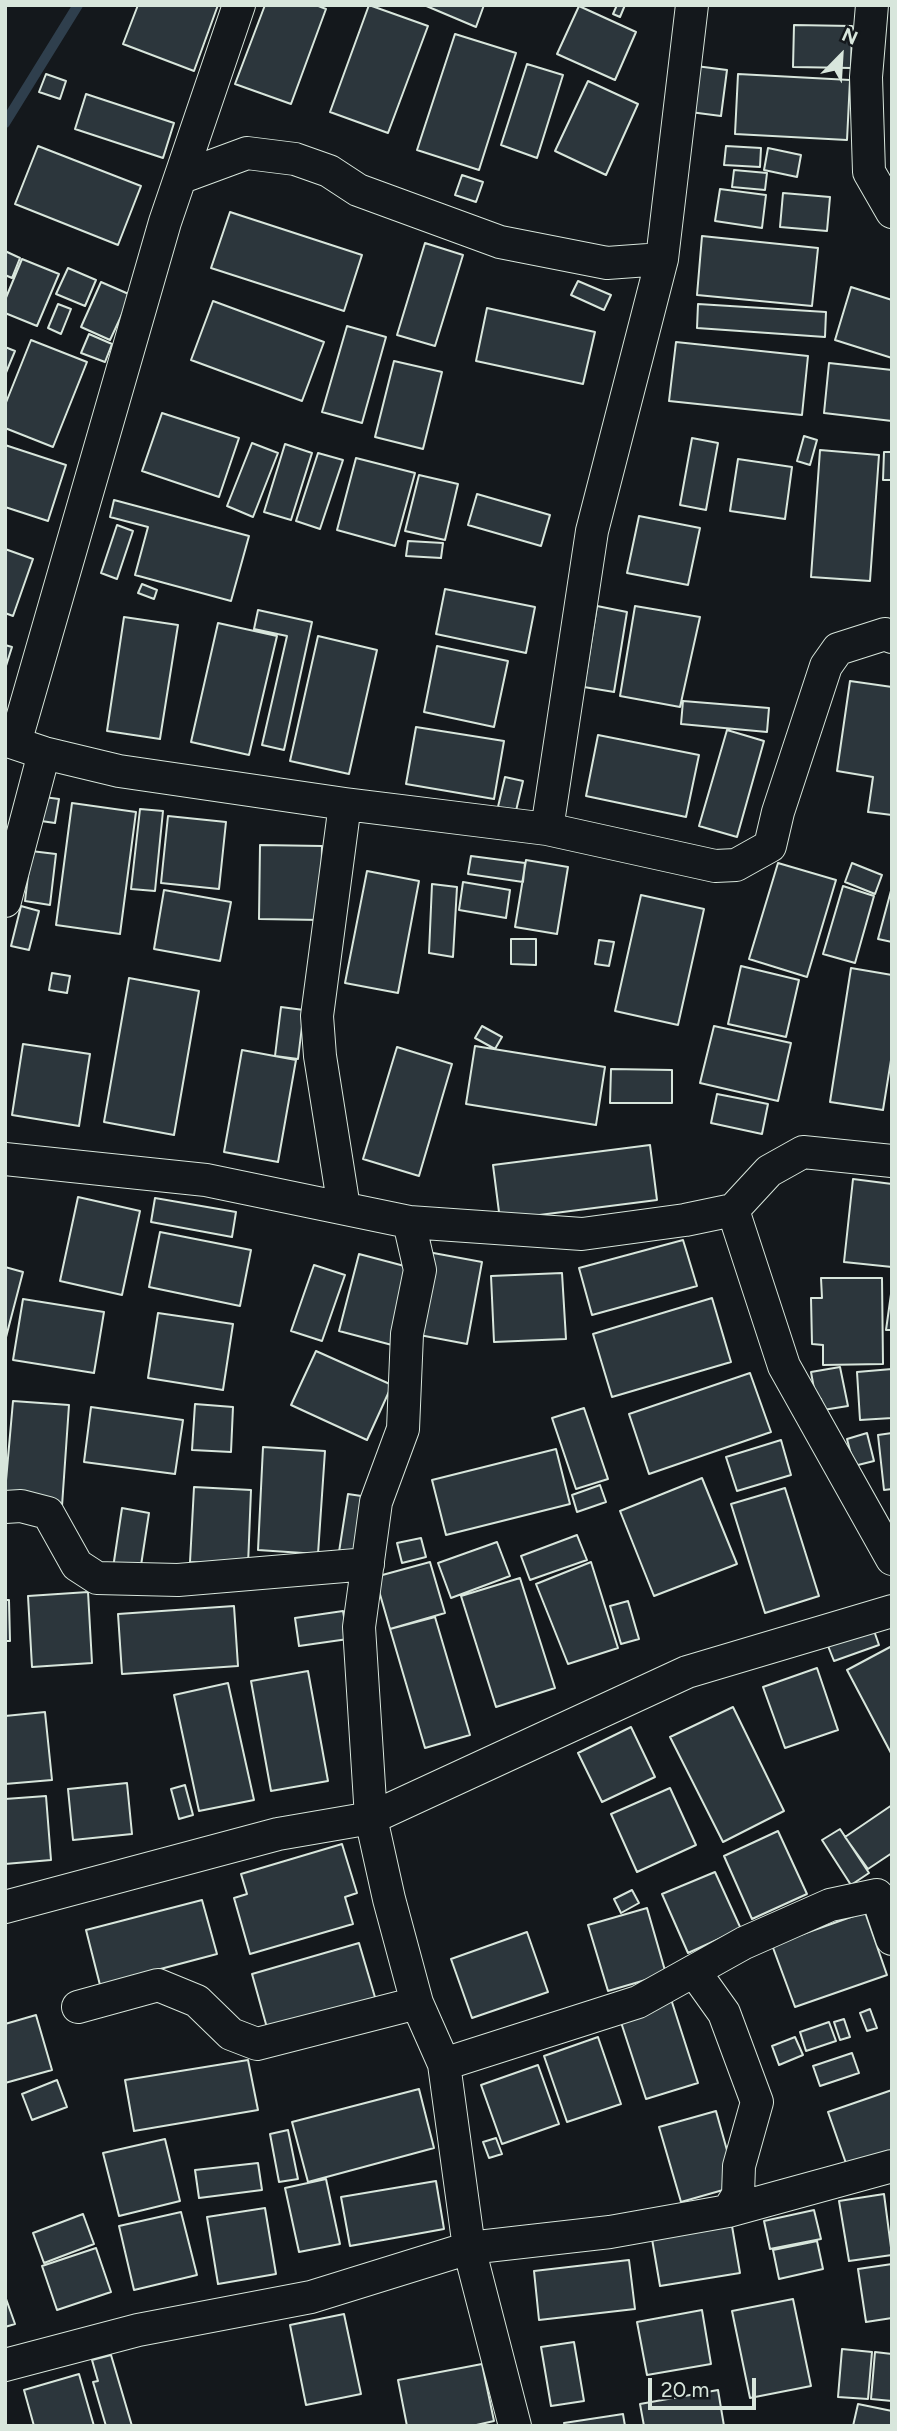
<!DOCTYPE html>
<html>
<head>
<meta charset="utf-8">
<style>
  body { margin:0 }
  #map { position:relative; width:897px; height:2431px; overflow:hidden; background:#14181c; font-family:Figtree,sans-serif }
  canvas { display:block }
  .frame { position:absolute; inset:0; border:7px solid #d8e6dc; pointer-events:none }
  .north { position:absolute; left:806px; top:21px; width:70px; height:70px; -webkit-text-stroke:5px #14181c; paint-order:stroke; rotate:24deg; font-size:19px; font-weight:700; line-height:28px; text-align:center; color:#d8e6dc }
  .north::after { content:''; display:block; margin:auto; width:24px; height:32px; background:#d8e6dc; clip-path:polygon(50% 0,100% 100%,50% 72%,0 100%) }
  .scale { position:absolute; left:648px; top:2378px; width:108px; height:32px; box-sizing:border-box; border:4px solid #d8e6dc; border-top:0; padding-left:9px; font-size:21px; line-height:24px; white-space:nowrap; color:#d8e6dc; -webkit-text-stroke:5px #14181c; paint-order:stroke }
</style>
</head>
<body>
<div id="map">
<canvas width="897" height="2431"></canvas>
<div class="frame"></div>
<div class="north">N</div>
<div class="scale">20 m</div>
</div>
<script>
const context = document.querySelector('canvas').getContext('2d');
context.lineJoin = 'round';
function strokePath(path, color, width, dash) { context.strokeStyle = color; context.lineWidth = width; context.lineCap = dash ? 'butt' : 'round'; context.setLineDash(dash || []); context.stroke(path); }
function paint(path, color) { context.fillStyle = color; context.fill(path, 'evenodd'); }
strokePath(new Path2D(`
  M5,123L78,5`), '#2f3f4d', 10);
const building = new Path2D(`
  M138,5H218L194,71L123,44Z
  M265,5H316L326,9L291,104L235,84Z
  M369,5L428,26L388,133L330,112Z
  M424,5H484L476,27Z
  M617,5H625L620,17L613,14Z
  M579,6L636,32L615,80L557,54Z
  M794,25L852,26L851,68L793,67Z
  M455,34L516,53L479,170L417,150Z
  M527,64L563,75L537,158L501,145Z
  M696,66L727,70L721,116L690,112Z
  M46,74L66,81L60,99L39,92Z
  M738,74L850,80L847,140L735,134Z
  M588,81L638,104L606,175L555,151Z
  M86,94L174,123L163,158L75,129Z
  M38,146L141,186L118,245L15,204Z
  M726,146L761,148L760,167L724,165Z
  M768,148L801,155L797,177L764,170Z
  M734,170L767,173L765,190L732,187Z
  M462,175L483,182L476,202L455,195Z
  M720,189L766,195L762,228L715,221Z
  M783,193L830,197L827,231L780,227Z
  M230,212L362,255L344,311L211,268Z
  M702,236L818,248L812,306L697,295Z
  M425,243L463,255L435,346L397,335Z
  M5,251L20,258L12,278L5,275Z
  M22,259L59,274L37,326L5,313V300Z
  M68,268L96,280L85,306L56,294Z
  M578,281L611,295L604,310L571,295Z
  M101,282L131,295L110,340L81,327Z
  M851,287L892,300V358L835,340Z
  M213,301L324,342L302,401L191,360Z
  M58,304L71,309L61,334L48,328Z
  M698,304L826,312L825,337L697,328Z
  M487,308L595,332L583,384L476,361Z
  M347,326L386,337L362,423L322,412Z
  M89,334L112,344L105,362L81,353Z
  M31,340L87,362L53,447L5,428V405Z
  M676,342L808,356L802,415L669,401Z
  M5,347L15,351L5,375Z
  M394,361L442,372L423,449L375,437Z
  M829,363L892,370V421L824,413Z
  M162,413L239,438L219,497L142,471Z
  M804,436L817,440L810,465L797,461Z
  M692,438L718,443L706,510L680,505Z
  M252,443L278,453L253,517L227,506Z
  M285,444L312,453L291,520L264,512Z
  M5,445L66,465L48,521L5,507Z
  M820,450L879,455L870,581L811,577Z
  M884,452H892V480H883Z
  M318,453L343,460L320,529L296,521Z
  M356,458L415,473L395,546L337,530Z
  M738,459L792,467L785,519L730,511Z
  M419,475L458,484L445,540L405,531Z
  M477,494L550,515L541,546L468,525Z
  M114,500L249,536L231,601L135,575L148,527L110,517Z
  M639,516L700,528L688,585L627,573Z
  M117,525L133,531L117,579L101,573Z
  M408,541L443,543L441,558L406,556Z
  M5,549L33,559L13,616L5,613Z
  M142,584L157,590L154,599L138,593Z
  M445,589L535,607L526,653L436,634Z
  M597,606L627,612L614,692L584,687Z
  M635,606L700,617L680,707L620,696Z
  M258,610L312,622L284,750L262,745L287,636L254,629Z
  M124,617L178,625L160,739L107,731Z
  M218,623L277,636L249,755L191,742Z
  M318,636L377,650L349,774L290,761Z
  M5,645L12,647L5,669Z
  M437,646L508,661L494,727L424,712Z
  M850,681L892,687V815L868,812L873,777L837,771Z
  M683,701L769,708L767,732L681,724Z
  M416,727L504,741L494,799L406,784Z
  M727,730L764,741L737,837L699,826Z
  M598,735L699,755L686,817L586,796Z
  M505,777L523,781L515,815L497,811Z
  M44,797L59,799L55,823L41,821Z
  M72,803L136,812L120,934L56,925Z
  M140,809L163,811L155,891L131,889Z
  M168,816L226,822L219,889L161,883Z
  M260,845L322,846L321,920L259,919Z
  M31,851L56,854L50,905L25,901Z
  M471,856L525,863L523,882L468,874Z
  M526,860L568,867L557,934L515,927Z
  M778,863L836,880L807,977L749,959Z
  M852,863L882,875L875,894L845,882Z
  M367,871L419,881L398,993L345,983Z
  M463,882L510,890L506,918L459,910Z
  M432,884L457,887L453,957L429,953Z
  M843,886L874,896L855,963L823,954Z
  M892,887V942L878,939Z
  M164,890L231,902L220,961L154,949Z
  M641,895L704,909L678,1025L615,1011Z
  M21,906L39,911L29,950L11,946Z
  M511,939H536V965L511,964Z
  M599,940L614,942L609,966L595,964Z
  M741,966L799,980L786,1037L728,1024Z
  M851,968L892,975V1054L883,1110L830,1102Z
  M52,973L70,976L67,993L49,990Z
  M129,978L199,991L174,1135L104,1122Z
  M281,1007L304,1010L298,1059L275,1056Z
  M482,1026L502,1037L495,1049L475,1038Z
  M714,1026L791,1043L778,1101L700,1083Z
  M23,1044L90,1054L79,1126L12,1115Z
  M475,1046L605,1067L596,1125L466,1104Z
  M397,1047L452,1064L419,1176L363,1159Z
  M242,1050L296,1060L278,1162L224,1152Z
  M611,1069L672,1070V1103H610Z
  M717,1094L768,1104L762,1134L711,1123Z
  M650,1145L657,1200L500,1220L493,1165Z
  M853,1179L892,1184V1267L844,1262Z
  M78,1197L140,1211L122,1295L60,1281Z
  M155,1198L236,1212L232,1237L151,1222Z
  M160,1232L251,1250L240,1306L149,1287Z
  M683,1240L697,1286L592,1315L579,1268Z
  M428,1252L482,1262L467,1344L414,1334Z
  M359,1254L412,1268L392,1345L339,1331Z
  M314,1265L345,1275L322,1341L291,1331Z
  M5,1267L23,1272L5,1341Z
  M562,1273L566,1339L494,1342L491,1276Z
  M821,1278H882L883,1364L823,1365V1345L812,1344L811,1298H822Z
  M892,1287V1330H886Z
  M712,1298L731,1362L612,1397L593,1334Z
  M23,1299L104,1312L94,1373L13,1360Z
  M158,1313L233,1324L223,1390L148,1378Z
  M316,1351L392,1385L367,1440L291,1405Z
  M840,1367L848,1406L823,1410L821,1399L816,1400L811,1372Z
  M892,1369V1418L860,1420L857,1372Z
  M750,1373L771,1432L649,1474L629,1414Z
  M13,1401L69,1405L62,1506L5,1492Z
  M195,1404L233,1407L231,1452L192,1450Z
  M91,1407L183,1420L175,1474L84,1462Z
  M584,1408L608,1479L576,1489L552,1418Z
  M867,1433L874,1461L854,1466L847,1439Z
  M892,1433V1489L884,1490L878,1435Z
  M781,1440L791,1475L737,1491L726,1457Z
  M263,1447L325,1451L318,1554L258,1550Z
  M556,1449L570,1504L446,1535L432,1480Z
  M702,1478L737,1564L654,1596L620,1511Z
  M600,1485L606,1502L577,1512L572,1495Z
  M194,1487L251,1490L248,1565L190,1562Z
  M785,1488L819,1596L765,1613L731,1504Z
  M348,1494L368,1497L359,1555L339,1552Z
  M122,1508L149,1513L140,1572L113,1568Z
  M577,1535L587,1560L530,1580L521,1556Z
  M421,1538L426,1557L402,1563L397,1543Z
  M497,1542L510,1576L451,1598L438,1563Z
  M430,1562L445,1613L390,1629L375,1577Z
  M591,1562L618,1648L568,1664L536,1584Z
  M520,1578L555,1688L496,1707L461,1596Z
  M88,1592L92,1663L32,1667L28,1596Z
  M5,1600H9L10,1641H5Z
  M628,1601L639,1639L621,1644L610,1606Z
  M234,1606L238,1666L122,1674L118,1614Z
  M343,1611L348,1639L299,1646L295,1618Z
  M435,1617L470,1735L425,1748L390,1629Z
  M872,1625L879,1645L834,1661L826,1641Z
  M892,1646V1755L847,1670Z
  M817,1668L838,1730L785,1748L763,1687Z
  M308,1671L328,1781L271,1791L251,1681Z
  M228,1683L254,1800L199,1811L174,1695Z
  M733,1707L784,1811L723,1842L670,1737Z
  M45,1712L52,1780L5,1784V1716Z
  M631,1727L655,1777L602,1802L578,1753Z
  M127,1783L132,1834L73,1840L68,1789Z
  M185,1785L193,1815L179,1819L171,1789Z
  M670,1788L696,1845L637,1872L611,1814Z
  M46,1796L51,1860L5,1864V1799Z
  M892,1805V1853L868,1869L845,1837Z
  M840,1829L869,1873L851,1885L822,1840Z
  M778,1831L807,1894L752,1919L724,1856Z
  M342,1844L357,1893L345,1897L353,1924L250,1954L234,1898L247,1894L241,1874Z
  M715,1872L741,1929L688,1953L662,1894Z
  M632,1890L639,1903L621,1913L614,1899Z
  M202,1900L217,1954L100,1985L86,1930Z
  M647,1908L666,1974L608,1991L588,1925Z
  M865,1912L887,1975L795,2007L772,1945Z
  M527,1932L548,1992L472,2018L451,1959Z
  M359,1943L377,2004L269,2035L252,1974Z
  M670,1996L698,2083L646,2099L618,2013Z
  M870,2009L877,2028L867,2031L860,2013Z
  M36,2015L52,2070L5,2083V2024Z
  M844,2019L850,2037L840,2040L834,2022Z
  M829,2022L836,2041L806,2051L800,2032Z
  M598,2037L621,2104L567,2122L544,2056Z
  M795,2037L803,2055L779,2065L772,2046Z
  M852,2053L859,2073L820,2086L813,2066Z
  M248,2060L258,2110L134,2131L125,2080Z
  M538,2065L559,2124L502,2144L481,2085Z
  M57,2080L67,2107L32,2120L22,2094Z
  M419,2089L434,2148L308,2182L292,2122Z
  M892,2090V2154L848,2169L828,2112Z
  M716,2111L737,2186L681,2202L659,2127Z
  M288,2130L298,2179L279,2182L270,2134Z
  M496,2138L502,2154L489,2158L483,2142Z
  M165,2139L180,2201L119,2216L103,2153Z
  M258,2163L262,2190L199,2198L195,2170Z
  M326,2179L340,2244L299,2252L285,2188Z
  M436,2181L444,2229L350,2246L341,2197Z
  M884,2194L892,2255L849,2261L839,2201Z
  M265,2208L276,2274L218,2284L207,2217Z
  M814,2210L821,2239L770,2249L764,2221Z
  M181,2212L197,2275L134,2290L119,2226Z
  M83,2214L94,2244L44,2263L33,2233Z
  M732,2226L740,2273L660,2286L652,2239Z
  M817,2241L823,2269L779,2279L773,2250Z
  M96,2248L111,2292L57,2310L42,2266Z
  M629,2260L635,2309L539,2320L534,2271Z
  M892,2264V2318L866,2322L858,2269Z
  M5,2296L15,2324L5,2327Z
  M793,2299L811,2386L750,2398L732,2311Z
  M702,2310L711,2364L647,2375L637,2322Z
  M344,2314L361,2394L306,2405L290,2325Z
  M574,2342L584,2401L551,2406L541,2347Z
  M842,2349L872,2352L868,2399L838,2397Z
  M875,2352L892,2354V2401L871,2399Z
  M111,2355L132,2426H106L93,2382L98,2381L92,2360Z
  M482,2364L494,2421L472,2426H407L398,2380Z
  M79,2374L94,2426H34L24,2390Z
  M718,2390L724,2426H644L640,2404Z
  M858,2404L892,2411V2426H853Z
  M623,2414L625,2426H565L564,2423Z`);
paint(building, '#2c363c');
strokePath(building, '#d8e6dc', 2);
const street = new Path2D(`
  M872,5L866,77L869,172L892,212
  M182,177L247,153L295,159L329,171L358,190L500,242L607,263L662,259
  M5,740L44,753L119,771L345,804L547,829L715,866L736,865L770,846L778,812L826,666L838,649L885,634L892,637
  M15,743L165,222L239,5
  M547,829L592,531L662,259L692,5
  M5,901L44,753
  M5,1159L206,1180L409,1222L582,1234L685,1220L733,1210L769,1171L803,1152L892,1161
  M344,1208L320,1056L317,1016L345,804
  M733,1210L784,1366L892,1559
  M409,1222L420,1270L407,1334L403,1429L376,1502L359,1627L371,1818L389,1899L417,2003L444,2064L469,2248L515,2426
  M5,1507L21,1506L48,1513L77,1565L97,1578L178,1580L368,1564
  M5,1907L278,1834L371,1818L687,1672L892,1611
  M694,1971L724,2013L757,2102L739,2166L738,2195L728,2211
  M78,2007L158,1985L197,2001L231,2034L257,2044L417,2003
  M444,2064L638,2002L744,1943L830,1905L877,1895L892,1939
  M5,2365L138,2330L311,2297L469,2248L610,2232L728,2211L892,2166`);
strokePath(street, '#d8e6dc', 34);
strokePath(street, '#14181c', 32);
</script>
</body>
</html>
